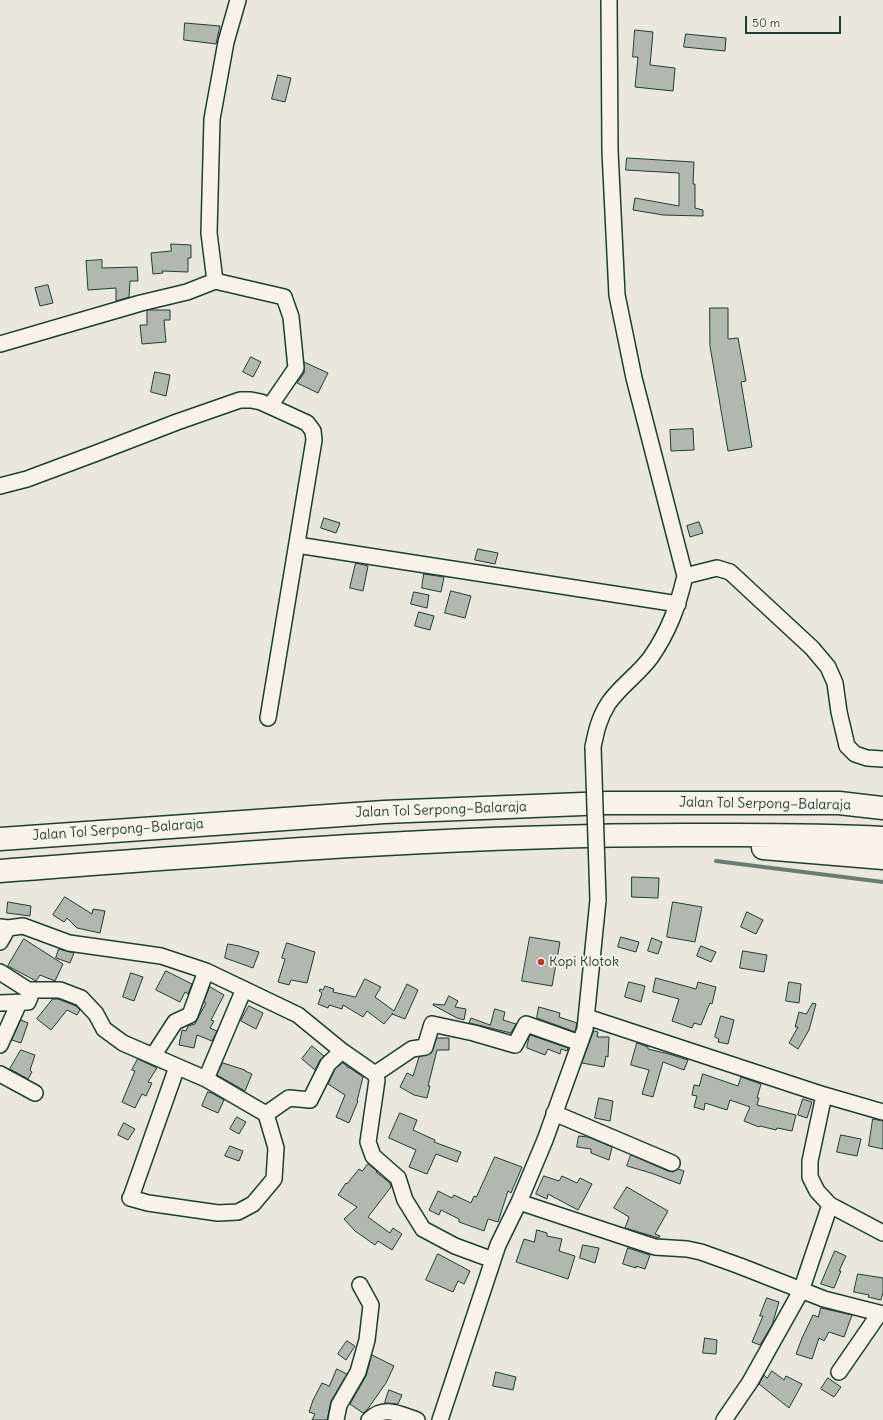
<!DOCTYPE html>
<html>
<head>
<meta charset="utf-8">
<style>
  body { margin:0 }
  #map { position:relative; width:883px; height:1420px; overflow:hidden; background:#eae8dd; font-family:Delius,sans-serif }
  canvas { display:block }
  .scale { position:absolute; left:745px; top:16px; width:96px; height:18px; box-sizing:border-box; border:2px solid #1f3d34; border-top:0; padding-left:5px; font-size:12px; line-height:14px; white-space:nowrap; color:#1f3d34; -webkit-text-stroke:3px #f7f3e8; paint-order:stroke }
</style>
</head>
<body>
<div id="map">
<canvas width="883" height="1420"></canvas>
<div class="scale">50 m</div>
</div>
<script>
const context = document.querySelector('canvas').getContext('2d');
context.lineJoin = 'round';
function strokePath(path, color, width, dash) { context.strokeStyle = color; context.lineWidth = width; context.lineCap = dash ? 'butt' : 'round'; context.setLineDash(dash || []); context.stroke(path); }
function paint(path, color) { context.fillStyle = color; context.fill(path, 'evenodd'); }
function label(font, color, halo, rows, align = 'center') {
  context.font = font + ' Delius,sans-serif'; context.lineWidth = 3.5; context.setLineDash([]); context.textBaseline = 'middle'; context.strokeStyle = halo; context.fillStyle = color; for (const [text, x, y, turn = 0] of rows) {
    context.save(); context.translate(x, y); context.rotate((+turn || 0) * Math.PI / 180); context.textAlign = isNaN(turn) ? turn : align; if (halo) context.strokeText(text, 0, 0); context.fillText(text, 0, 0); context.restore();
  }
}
strokePath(new Path2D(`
  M716,861L883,882`), '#6a7c72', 4);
const building = new Path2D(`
  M185,23L220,26L216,44L184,40Z
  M635,30L653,32L650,65L675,68L673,91L635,87L638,57H633Z
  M686,34L726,38L725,51L684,47Z
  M278,75L291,78L285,102L272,99Z
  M627,158L694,162L693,184H695V208L703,210V216L663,215L633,210L635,198L679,206V173L626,170Z
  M171,244L191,245V258H188V272L162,271L163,273L153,274L151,253L171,251Z
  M102,260V268L137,267L138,281H130L129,297L116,301V288L88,290L86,261Z
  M48,285L53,303L40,306L35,288Z
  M710,308H728V339L738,338L746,381L741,382L752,447L728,451L710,346Z
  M149,310H170V320H164L166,342L142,344L140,325H147V311Z
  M251,357L261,362L253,377L243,372Z
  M304,362L328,373L318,393L297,383L304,373Z
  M155,372L170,375L166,396L151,392Z
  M693,429L694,450L671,451L670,430Z
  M324,518L340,523L336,533L321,528Z
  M699,522L703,533L690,537L687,526Z
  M478,549L498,553L495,564L475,560Z
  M356,563L368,566L363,591L350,588Z
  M424,574L444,577L441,592L422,588Z
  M451,591L471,596L465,618L445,613Z
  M414,592L429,595L427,608L411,604Z
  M419,612L434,616L430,630L415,626Z
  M632,877L659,878L658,898L632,897Z
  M65,897L92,914L93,909L105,911L100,933L77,928L67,918L64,922L53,915Z
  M8,902L31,906L30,916L7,913Z
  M673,902L702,907L695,942L667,937Z
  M747,912L763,920L756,934L741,927Z
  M530,937L560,942L552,986L522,981Z
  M621,937L639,942L636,952L618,947Z
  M652,938L662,942L658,954L648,951Z
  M24,939L63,964L55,981L40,975L36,981L8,966Z
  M287,943L315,952L307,983L291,980L289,985L278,982L285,959L282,958Z
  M228,944L239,946L259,952L253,968L225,958Z
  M701,946L716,952L711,962L697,956Z
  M59,949L74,953L70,963L56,958Z
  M743,951L767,955L764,972L740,968Z
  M166,971L192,984L188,994L185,992L180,1002L156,990Z
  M131,973L143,977L134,1001L123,997Z
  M656,978L696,989L698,982L716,987L712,1004L710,1003L701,1025L694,1023L692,1028L672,1021L679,999L653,992Z
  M365,979L381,987L375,997L394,1011L407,984L418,990L405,1019L392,1014L393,1013L384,1024L367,1011L363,1017L343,1005L342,1009L329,1005L328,1008L318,1004L322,993L319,991L320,989L323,990L325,986L334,989L333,992L355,997Z
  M629,982L645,986L641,1002L625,997Z
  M789,982L801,984L799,1003L786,1001Z
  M210,987L224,995L211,1020L214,1021L210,1028L217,1031L212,1041L197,1035L194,1048L179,1045L182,1030L186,1031L188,1026L195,1024L198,1018L206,1003L204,1002Z
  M449,996L458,1001L455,1007L466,1009L464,1020L457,1018L433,1005V1004L444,1005Z
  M53,999H58L76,1006L80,1010L77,1015L67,1010L51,1030L37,1019Z
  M813,1003L816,1004L809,1030L798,1049L789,1043L798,1027H795L799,1012L806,1014Z
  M249,1006L263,1013L256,1029L241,1021Z
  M539,1007L560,1013L559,1017L577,1023L575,1032L537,1018Z
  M495,1009L505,1012L503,1020L516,1024L511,1033L469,1023L471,1018L490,1025Z
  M721,1016L734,1020L728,1044L718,1042L719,1039L715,1037Z
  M21,1020L28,1023L21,1043L12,1040Z
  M594,1031L598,1032L597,1037H609L608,1057L606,1056L604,1067L582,1063Z
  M530,1035L568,1048L567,1051L561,1049L560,1054L548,1049L545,1055L527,1048Z
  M437,1038H449V1050H437L428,1086H430L427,1098L414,1095L400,1087L407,1073L413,1076L419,1057L431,1053Z
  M637,1043L648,1047V1049L669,1054L688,1060L684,1070L663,1062L653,1097L642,1094L649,1070L631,1065Z
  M312,1046L324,1056L320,1060L315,1070L302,1059Z
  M21,1050L35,1055L30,1070L32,1072L28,1079L10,1069Z
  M138,1059L157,1068L148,1082L152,1083L146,1096L142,1094L135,1108L122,1102L135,1071L132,1070Z
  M223,1063L245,1070V1071L252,1074L245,1091L217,1075Z
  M343,1063L347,1066V1067L350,1068L363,1077L357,1101H358L349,1123L336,1117L345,1095L328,1084L335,1069Z
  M703,1074L738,1086L741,1077L761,1084L757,1098H759L757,1105L796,1115L792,1131L777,1128L776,1130L760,1126L759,1127L744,1121L750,1107L730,1100L727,1110L705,1103L704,1110L694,1107L697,1096L692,1095L694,1085L699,1086Z
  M208,1092L210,1093V1092L224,1100L218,1113L202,1106Z
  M599,1098L613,1101L610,1121L595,1118Z
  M803,1099L812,1102L807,1118L798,1115Z
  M400,1113L417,1120L413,1130L435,1140L434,1142L461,1152L457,1162L436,1154L427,1174L409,1167L416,1150L389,1138Z
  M237,1117L246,1122L239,1134L230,1129Z
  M873,1119L883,1121V1149L869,1146Z
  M124,1123L135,1129L128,1140L118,1135Z
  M841,1135L861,1139L857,1156L837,1152Z
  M579,1136L588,1137L612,1147L609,1160L591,1153V1149L577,1147Z
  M230,1146L243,1151L239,1161L225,1156Z
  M631,1155L668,1171L673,1172L678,1169L684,1171L680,1184L651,1173L627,1166Z
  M495,1157L522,1167L511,1193L508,1191L498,1222L488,1219L484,1231L459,1222V1219L441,1210L439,1215L429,1210L438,1191L452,1198L454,1195L471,1203L474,1196L476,1197Z
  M368,1164L377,1171L376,1172L390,1183L391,1187L368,1217L390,1233L393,1228L402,1234L392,1250L378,1241L375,1245L355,1231L344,1219L357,1207L338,1195L346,1183L347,1184L359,1169L362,1171Z
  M544,1176L559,1181L562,1176L577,1183L580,1178L592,1184L578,1210L548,1194L547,1199L536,1194Z
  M627,1187L668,1211L655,1234L660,1236L659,1238L625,1228L629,1217L614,1208Z
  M537,1230L547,1233V1236L562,1239L559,1251L575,1256L568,1279L516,1262L524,1239L534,1242Z
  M583,1245L599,1248L595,1263L580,1258Z
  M628,1248L650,1255L645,1269L636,1266V1268L623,1264Z
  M835,1251L846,1256L839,1271H841L834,1288L821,1284Z
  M438,1254L470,1271L464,1284L458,1281L453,1292L426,1280Z
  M858,1274L883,1278V1292L881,1300L868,1297L869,1295L854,1292Z
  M767,1298L779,1302L772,1325L760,1345L752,1342L763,1316H760Z
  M821,1308L852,1315L844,1337L829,1332L824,1341L819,1338L812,1359L796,1354L802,1338L813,1315L818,1317Z
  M705,1338L717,1340L716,1354L703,1353Z
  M347,1341L355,1346L346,1360L338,1354Z
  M372,1355L394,1366L386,1383L367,1410L363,1413L350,1404L366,1376Z
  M337,1369L347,1374L331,1401L327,1420H312L315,1414L309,1412L313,1400L322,1383L329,1386Z
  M772,1371L784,1380L786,1376L802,1384L789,1408L759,1384L764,1375L767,1378Z
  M496,1372L516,1377L513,1390L493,1386Z
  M828,1378L841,1387L834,1397L821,1389Z
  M389,1390L402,1395L398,1404L385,1403Z`);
paint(building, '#b2b8ae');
strokePath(building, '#1f3d34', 1);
const minor = new Path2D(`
  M215,281L209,233L212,119L226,42L238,0
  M0,344L141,303L187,292L215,281L284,297L291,317L296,368L270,406
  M0,486L27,479L94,454L177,422L240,400H251L261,402L307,423L313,431L314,440L268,718
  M297,545L678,604
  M685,576L717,568L730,572L812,648L828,667L835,683L839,712L847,746L855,754L867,758L883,759
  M593,747C596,732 599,718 608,704C619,687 639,674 651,657C669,631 678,606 685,576L634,378L617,295L610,151L609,0
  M0,927L8,928L23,926L69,943L161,956L206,971L298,1015L342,1051L375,1074L377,1080L368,1142L373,1156L398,1178L405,1200L423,1229L455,1246L493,1260
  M0,942L8,928
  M0,972L28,990L30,997L28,1002L0,1003
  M28,990H60L81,998L96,1014L104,1029L123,1043L206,1079L266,1114L289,1098L310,1100L328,1064L342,1051
  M587,1017L824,1095L883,1112
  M0,1045L19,1003
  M153,1056L175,1022L190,1015L206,971
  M177,1067L131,1197L130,1198L148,1203L218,1213L238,1212L253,1204L274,1179L276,1148L266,1114
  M0,1074L35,1093
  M375,1074L412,1049L425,1047L432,1024L474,1033L515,1045L526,1024L580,1043
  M206,1079L244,989
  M824,1095L810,1161V1177L817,1191L830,1205L883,1233
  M554,1113L672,1163
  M519,1202L655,1247L687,1249L701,1252L740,1266L824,1299L883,1314
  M839,1372L879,1314
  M336,1420L339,1405L358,1372L367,1340L371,1305L360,1285
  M369,1420C384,1405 399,1414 417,1420
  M440,1420L498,1245L519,1202L545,1140L585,1029L598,900
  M724,1420L750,1382L801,1291L830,1205`);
const highway = new Path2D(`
  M0,839L384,812L607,803H839L883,808
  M763,848L883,858
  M0,871C227,854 455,835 683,835C750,835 816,834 883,838`);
strokePath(minor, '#1f3d34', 18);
strokePath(highway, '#1f3d34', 25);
strokePath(minor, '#f7f3e8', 15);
strokePath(highway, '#f7f3e8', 22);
const minorBridge = new Path2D(`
  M593,747L598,900`);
strokePath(minorBridge, '#1f3d34', 18, []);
strokePath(minorBridge, '#f7f3e8', 15);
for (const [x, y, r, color] of [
  [541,962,4,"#c8321e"]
]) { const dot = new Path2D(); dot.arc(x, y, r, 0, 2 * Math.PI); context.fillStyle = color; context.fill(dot); strokePath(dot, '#f7f3e8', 1.5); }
label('14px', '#1f3d34', '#f7f3e8', [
  ["Jalan Tol Serpong–Balaraja",765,804,1],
  ["Jalan Tol Serpong–Balaraja",441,810,-2],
  ["Jalan Tol Serpong–Balaraja",118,830,-4]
]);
label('14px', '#1f3d34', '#f7f3e8', [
  ["Kopi Klotok",549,962]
], 'left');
</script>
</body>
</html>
